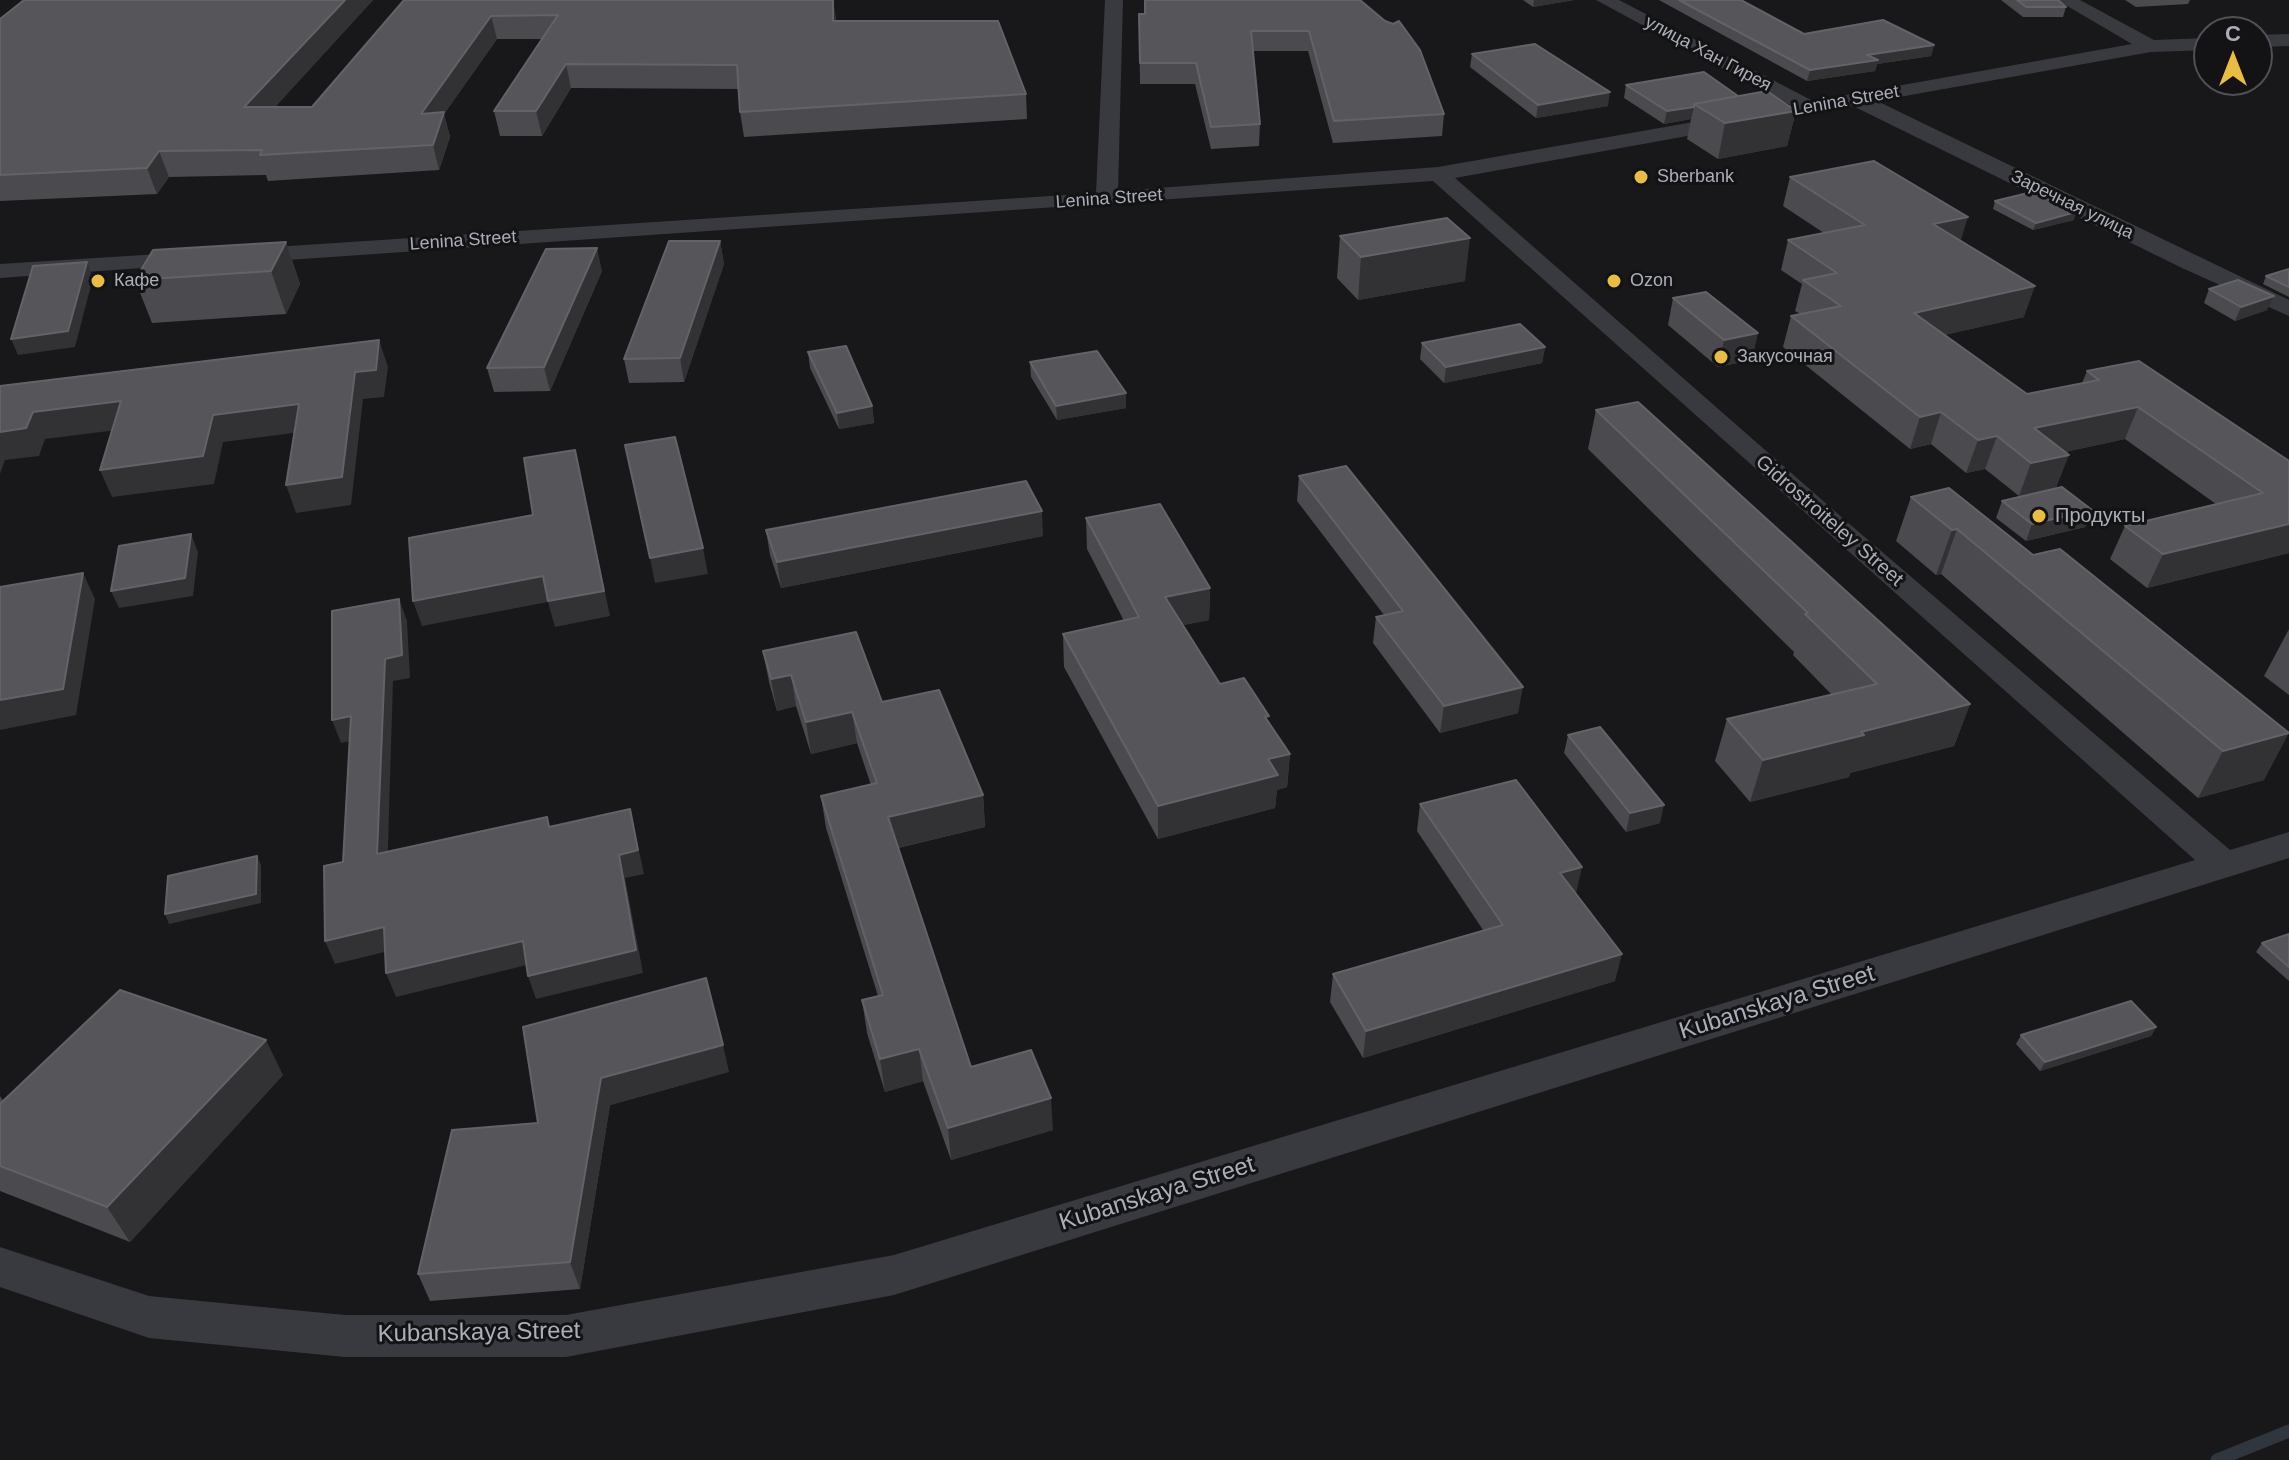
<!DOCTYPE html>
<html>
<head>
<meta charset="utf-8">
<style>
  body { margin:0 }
  #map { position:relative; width:2289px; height:1460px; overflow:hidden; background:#18181a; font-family:Helvetica,sans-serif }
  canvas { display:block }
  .north { position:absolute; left:2193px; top:16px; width:80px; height:80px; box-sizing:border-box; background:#131315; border:2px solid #505157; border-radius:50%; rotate:0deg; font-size:22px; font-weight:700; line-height:32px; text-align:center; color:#abaeb9 }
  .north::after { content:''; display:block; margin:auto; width:28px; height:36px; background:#e9bd41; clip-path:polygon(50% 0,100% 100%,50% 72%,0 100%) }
</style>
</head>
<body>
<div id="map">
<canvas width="2289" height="1460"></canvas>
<div class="north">С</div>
</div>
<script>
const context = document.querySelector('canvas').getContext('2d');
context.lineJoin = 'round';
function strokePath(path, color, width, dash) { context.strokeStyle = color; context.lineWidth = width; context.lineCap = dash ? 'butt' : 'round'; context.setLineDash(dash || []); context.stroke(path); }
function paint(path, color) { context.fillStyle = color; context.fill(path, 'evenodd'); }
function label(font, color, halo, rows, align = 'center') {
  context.font = font + ' Helvetica,sans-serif'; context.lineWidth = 6; context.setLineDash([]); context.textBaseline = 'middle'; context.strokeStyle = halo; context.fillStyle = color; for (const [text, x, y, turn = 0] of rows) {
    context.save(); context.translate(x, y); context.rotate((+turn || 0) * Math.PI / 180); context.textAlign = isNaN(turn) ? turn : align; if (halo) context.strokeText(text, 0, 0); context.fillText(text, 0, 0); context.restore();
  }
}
strokePath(new Path2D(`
  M2217,1460L2289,1431`), '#2f363e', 13);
paint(new Path2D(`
  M1105,0H1123L1118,191L1438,167L1790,105L1596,0H1619L1813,101L2132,44L2057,0H2080L2154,40L2209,38V50L2151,52L1877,101L2289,300V316L2182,268L1853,106L1455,178L1846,521L2230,850L2289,832V858L894,1295L566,1357H345L149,1338L0,1287V1247L149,1296L345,1315H566L894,1255L2195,860L1433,181L244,263L236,261L232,256L236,251L244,249L1096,193Z
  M2289,34V46L2257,47V35Z
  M191,252L199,254L203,259L199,264L0,278V264Z`), '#393a3f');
paint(new Path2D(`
  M373,0L275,107H312L404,0L836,17V21L1026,94L1027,119L744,137L740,112L739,89L571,88L542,136H500L494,111L543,39H497L444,114L450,137L439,170L268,181L266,175L169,177L157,194L0,201V19Z
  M1144,0H1360L1444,114L1442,136L1333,143L1308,51H1253L1260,124L1259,146L1211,149L1195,84H1140L1139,14H1145Z
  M1523,0H1574L1533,7Z
  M1659,0H1741L1804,34L1934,45L1931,56L1877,64L1875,71L1807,81Z
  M2001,0H2058L2066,7L2063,17H2023Z
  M2125,0H2190L2188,4L2136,7Z
  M1472,54L1608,106L1536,118L1470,67Z
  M1626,85L1738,96L1796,111L1787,146L1718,159L1687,139L1691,119L1664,124L1624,98Z
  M1790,177L1961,241L2024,317L1944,335L2027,394L2082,383L2087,371L2289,461V553L2147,588L2110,559L2125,526L2216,504L2125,439L2065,452L2056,488L2019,496L1985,469L1966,473L1931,444L1910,449L1783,347L1791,316L1800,314L1795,311L1802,284L1781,270L1788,240L1824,233L1783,206Z
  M1995,201L2074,220L2033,230L1993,209Z
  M1340,236L1465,281L1358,300L1337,278Z
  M720,241L724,264L684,382L629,383L624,359Z
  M286,242L300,284L286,314L152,323L135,280Z
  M2289,269V297L2263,284L2266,276Z
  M602,271L550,391L494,392L487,368Z
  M2209,289L2267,310L2235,321L2204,303Z
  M1673,298L1752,360L1718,367L1668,325Z
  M1422,343L1545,347L1542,363L1444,383L1420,359Z
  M808,352L872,406L874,423L839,429L810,368Z
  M1030,362L1126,408L1057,420L1031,377Z
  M1596,410L1970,704L1954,746L1850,773L1849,777L1750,802L1715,761L1727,719L1832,695L1793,655L1794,652L1588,449Z
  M1299,476L1518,713L1440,733L1373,643L1376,617L1384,615L1297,501Z
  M1949,488L2264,780L2198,798L1941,574L1936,575L1896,541L1911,497Z
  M2002,501L2092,510L2085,527L2026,541L1996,518Z
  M1086,518L1210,588L1209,620L1183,625L1220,684L1268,721L1290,754L1287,787L1277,790L1275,808L1158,839L1064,667L1063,634L1124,621L1087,549Z
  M766,530L1043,536L781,588L770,555Z
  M2289,629V695L2264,676Z
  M763,651L882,702L983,795L985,827L898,848L971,1067L1053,1130L951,1160L923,1081L885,1092L867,1033L862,1000L878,996L826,828L821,796L871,785L857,743L811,754L796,706L777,711L769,682Z
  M1568,735L1660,823L1626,832L1564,753Z
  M1420,804L1576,894L1615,981L1363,1058L1330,1002L1333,974L1483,930L1417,831Z
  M2289,934V981L2256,952L2262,943Z
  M2156,1027L2151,1036L2040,1071L2016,1044L2021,1035Z
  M729,1072L610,1105L580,1289L430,1301L418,1274L538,1123Z
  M283,1075L130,1242L0,1191V1096L3,1101Z`), '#4a4a4f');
paint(new Path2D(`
  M345,0H373L252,132L244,107Z
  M833,0L836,17V44L833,21Z
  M1534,0H1574L1533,7Z
  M491,16L497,39L444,114L450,137L439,170L433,145L421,114Z
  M1934,45L1931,56L1877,64L1875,71L1807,81L1810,70L1867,55Z
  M566,64L571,88L542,136L536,111Z
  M1610,92L1608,106L1536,118L1538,105Z
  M1694,107L1691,119L1664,124L1667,111Z
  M1796,111L1787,146L1718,159L1725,123Z
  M159,151L169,177L157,194L147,168Z
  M2076,212L2074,220L2033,230L2036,223Z
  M1968,217L1959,246L1933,224Z
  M1470,238L1465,281L1358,300L1361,257Z
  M720,241L724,264L684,382L680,358Z
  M286,242L300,284L286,314L271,271Z
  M597,248L602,271L550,391L544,367Z
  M87,262L93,278L75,347L18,355L11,339Z
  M2035,286L2024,317L1905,344L1914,313Z
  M2274,296L2267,310L2235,321L2241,307Z
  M1758,333L1752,360L1718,367L1724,340Z
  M379,340L388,367L384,397L363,399L351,505L296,513L286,485L355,372Z
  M1545,347L1542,363L1444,383L1446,367Z
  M1126,393V408L1057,420L1056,406Z
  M121,401L133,428L45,439L39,456L5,460L0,474V432L33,412Z
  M299,404L309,431L223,442L214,484L112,497L100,470L213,415Z
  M872,406L874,423L839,429L837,413Z
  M2138,407L2125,439L2027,460L2034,428Z
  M1941,412L1931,444L1910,449L1920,417Z
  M1997,436L1985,469L1966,473L1978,440Z
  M575,450L610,616L555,627L548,602L422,626L413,601L543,576Z
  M2069,455L2056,488L2019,496L2031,463Z
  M2092,510L2085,527L2026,541L2032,524Z
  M1042,511L1043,536L781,588L777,562Z
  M2289,524V553L2147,588L2163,554Z
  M1957,529L1941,574L1936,575L1952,530Z
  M191,534L198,552L193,596L119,608L111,591Z
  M703,548L708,574L655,583L650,558Z
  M83,573L95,599L76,715L0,730V700Z
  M1210,588L1209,620L1164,629L1165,597Z
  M399,599L407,621L410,678L393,681L387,877L377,854L385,659Z
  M791,675L796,706L777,711L771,679Z
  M1523,687L1518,713L1440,733L1444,706Z
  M1970,704L1954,746L1850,773L1849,777L1750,802L1763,760L1861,732Z
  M852,712L857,743L811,754L806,722Z
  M351,716L360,739L341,743L332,720Z
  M2289,733L2264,780L2198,798L2223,751Z
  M1290,754L1287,787L1277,790L1275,808L1158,839V806L1268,759Z
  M983,795L985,827L892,849L888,817Z
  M1664,805L1660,823L1626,832L1630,813Z
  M630,809L644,874L625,878L643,973L536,999L528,976L619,855Z
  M257,856L261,865V903L169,924L165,914Z
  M1582,867L1576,894L1560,873Z
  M384,927L393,950L335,964L325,941Z
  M523,941L531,964L396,997L386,973Z
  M1622,954L1615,981L1363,1058L1366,1031Z
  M2156,1027L2151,1036L2040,1071L2045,1062Z
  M266,1040L283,1075L130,1242L107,1207Z
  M723,1045L729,1072L610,1105L580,1289L570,1262L601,1078Z
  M919,1049L923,1081L885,1092L880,1059Z
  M1051,1098L1053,1130L951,1160L948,1128Z`), '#323235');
const building = new Path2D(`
  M24,0H345L244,107H312L404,0H833V21H998L1026,94L740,112L737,65L566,64L536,111H494L558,15L491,16L421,114L444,112L433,145L260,155L262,150L159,151L147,168L0,175V19Z
  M1145,0H1360L1385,21L1393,24L1399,21L1420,50L1444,114L1334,121L1309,31H1251L1260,124L1211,127L1196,63H1140L1139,14H1145Z
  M1679,0H1741L1804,34L1883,20L1934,45L1867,55L1878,60L1810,70Z
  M2017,0H2058L2066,7H2026Z
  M1535,44L1610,92L1538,105L1472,54Z
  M1704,72L1738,96L1694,104V107L1667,111L1626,85Z
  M1767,91L1796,111L1725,123L1694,104Z
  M1874,161L1968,217L1933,224L2035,286L1914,313L2027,394L2099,380L2087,371L2139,361L2289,461V524L2163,554L2125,526L2263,493L2138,407L2034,428L2069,455L2031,463L1997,436L1978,440L1941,412L1920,417L1791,316L1841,306L1803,280L1837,273L1788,240L1865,225L1790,177Z
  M2036,191L2076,212L2036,223L1995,201Z
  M1447,218L1470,238L1361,257L1340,236Z
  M669,241H720L680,358L624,359Z
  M286,242L271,271L135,280L153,250Z
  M597,248L544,367L487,368L546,249Z
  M87,262L68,331L11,339L33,266Z
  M2289,269V287L2266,276Z
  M2238,280L2274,296L2241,307L2209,289Z
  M1706,292L1758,333L1724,340L1673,298Z
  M1520,324L1545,347L1446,367L1422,343Z
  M379,340L376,370L355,372L342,477L286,485L299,404L213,415L203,456L100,470L121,401L33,412L26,428L0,432V386Z
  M846,346L872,406L837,413L808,352Z
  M1097,351L1126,393L1056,406L1030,362Z
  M1638,402L1970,704L1861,732L1864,735L1763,760L1727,719L1877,684L1805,614L1808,613L1596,410Z
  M675,437L703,548L650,558L625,445Z
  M575,450L604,591L548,601L543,576L413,601L409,538L533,515L524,458Z
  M1346,466L1523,687L1444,706L1376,617L1403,611L1299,476Z
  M1026,481L1042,511L777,562L766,530Z
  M2062,487L2092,510L2032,524L2002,501Z
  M1949,488L2033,555L2060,549L2289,733L2223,751L1957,529L1952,530L1911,497Z
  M1160,504L1210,588L1165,597L1220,684L1244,678L1269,716L1265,717L1290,754L1268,759L1278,775L1158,806L1063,634L1139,617L1086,518Z
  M191,534L185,578L111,591L119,546Z
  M83,573L63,689L0,700V587Z
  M399,599L402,655L385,659L377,854L547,817L549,827L630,809L638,850L619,855L636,950L528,976L523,941L386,973L384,927L325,941L324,866L343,862L351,716L332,720V611Z
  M856,632L882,702L939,690L983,795L888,817L971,1067L1031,1050L1051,1098L948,1128L919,1049L880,1059L862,1000L883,995L821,796L877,783L852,712L806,722L791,675L771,679L763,651Z
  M1600,727L1664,805L1630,813L1568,735Z
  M1516,780L1582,867L1560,873L1622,954L1366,1031L1333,974L1503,925L1420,804Z
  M257,856L256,894L165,914L168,876Z
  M2289,934V967L2262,943Z
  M706,978L723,1045L601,1078L570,1262L418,1274L452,1130L538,1123L523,1027Z
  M120,990L266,1040L107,1207L0,1166V1104Z
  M2131,1001L2156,1027L2045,1062L2021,1035Z`);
paint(building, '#55555a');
strokePath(building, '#626369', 2);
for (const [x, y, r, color] of [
  [1641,177,8,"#e9bd41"],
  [98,281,8,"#e9bd41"],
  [1614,281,8,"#e9bd41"],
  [1721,357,8,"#e9bd41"],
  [2039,516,8,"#e9bd41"]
]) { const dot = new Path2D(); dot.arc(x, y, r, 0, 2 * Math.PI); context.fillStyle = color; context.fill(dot); strokePath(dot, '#131315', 3); }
label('18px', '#abaeb9', '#131315', [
  ["улица Хан Гирея",1708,54,28],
  ["Lenina Street",1846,101,-10],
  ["Lenina Street",1109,199,-4],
  ["Заречная улица",2072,205,26],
  ["Lenina Street",463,241,-4]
]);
label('18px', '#abaeb9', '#131315', [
  ["Sberbank",1657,177],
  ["Кафе",114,281],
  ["Ozon",1630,281],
  ["Закусочная",1737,357]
], 'left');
label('20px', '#abaeb9', '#131315', [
  ["Продукты",2055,516]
], 'left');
label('20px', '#abaeb9', '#131315', [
  ["Gidrostroiteley Street",1829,521,41]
]);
label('24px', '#abaeb9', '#131315', [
  ["Kubanskaya Street",1777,1003,-17],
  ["Kubanskaya Street",1157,1194,-17],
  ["Kubanskaya Street",479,1333,-1]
]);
</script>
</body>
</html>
